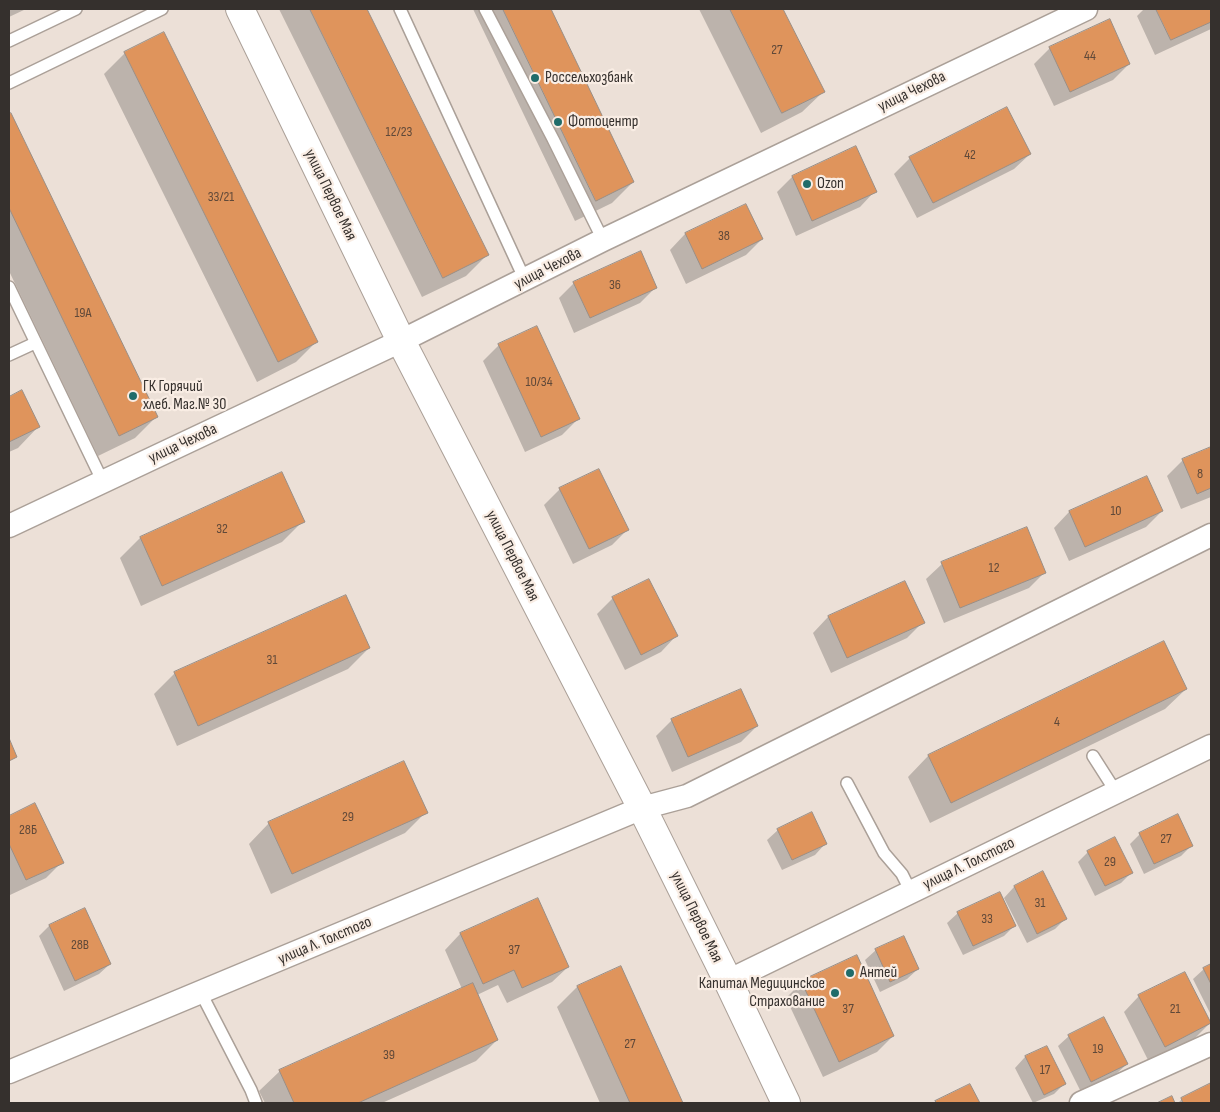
<!DOCTYPE html>
<html>
<head>
<meta charset="utf-8">
<style>
  body { margin:0 }
  #map { position:relative; width:1220px; height:1112px; overflow:hidden; background:#ece0d7; font-family:"Sofia Sans Condensed",sans-serif }
  canvas { display:block }
  .frame { position:absolute; inset:0; border:10px solid #35302d; pointer-events:none }
</style>
</head>
<body>
<div id="map">
<canvas width="1220" height="1112"></canvas>
<div class="frame"></div>
</div>
<script>
const context = document.querySelector('canvas').getContext('2d');
context.lineJoin = 'round';
function paint(path, color) { context.fillStyle = color; context.fill(path, 'evenodd'); }
function strokePath(path, color, width, dash) { context.strokeStyle = color; context.lineWidth = width; context.lineCap = dash ? 'butt' : 'round'; context.setLineDash(dash || []); context.stroke(path); }
function label(font, color, halo, rows, align = 'center') {
  context.font = font + ' "Sofia Sans Condensed",sans-serif'; context.lineWidth = 4.5; context.setLineDash([]); context.textBaseline = 'middle'; context.strokeStyle = halo; context.fillStyle = color; for (const [text, x, y, turn = 0] of rows) {
    context.save(); context.translate(x, y); context.rotate((+turn || 0) * Math.PI / 180); context.textAlign = isNaN(turn) ? turn : align; if (halo) context.strokeText(text, 0, 0); context.fillText(text, 0, 0); context.restore();
  }
}
paint(new Path2D(`
  M9,9H26L9,17Z
  M279,9H365L487,255L466,276L422,297Z
  M473,9H550L633,182L612,203L575,221Z
  M699,9H782L823,92L802,112L761,133Z
  M1144,9H1211V29L1155,55L1137,16Z
  M1050,48L1129,64L1113,80L1054,106L1034,64Z
  M125,53L316,342L296,362L257,382L104,74Z
  M10,114L156,417L135,438L98,456L9,271V115Z
  M1030,154L1014,169L917,218L894,174L910,158Z
  M792,177L875,191L860,207L796,236L777,192Z
  M746,206L762,239L746,255L686,284L670,250L685,234Z
  M574,283L655,288L640,303L574,333L559,298Z
  M499,345L578,419L562,435L525,452L483,361Z
  M22,392L38,427L18,448L9,452V398Z
  M1211,449V497L1181,509L1167,476L1183,460Z
  M1146,477L1162,511L1146,527L1069,561L1054,528L1069,512Z
  M560,489L627,530L612,545L573,564L544,505Z
  M303,521L282,542L141,606L120,558L140,538Z
  M942,564L1045,572L1029,588L944,623L926,579Z
  M904,582L923,622L907,638L831,673L813,633L828,617Z
  M613,598L676,636L661,652L625,670L597,614Z
  M369,648L348,669L177,746L154,694L175,673Z
  M1186,689L1165,709L930,823L908,777L928,756Z
  M672,720L757,726L741,742L672,772L656,736Z
  M35,805L62,862L46,878L10,895L9,892V817Z
  M426,812L405,833L271,894L249,844L269,823Z
  M778,830L825,844L815,855L782,870L767,840Z
  M1140,834L1192,845L1181,856L1144,874L1130,844Z
  M1088,852L1132,872L1121,883L1095,896L1078,862Z
  M1043,873L1065,919L1055,929L1027,943L1004,898L1014,887Z
  M537,899L568,967L552,982L507,1003L498,985L477,995L497,1040L476,1061L382,1103H265L259,1091L280,1071L462,989L445,950L460,934Z
  M84,910L110,964L99,974L64,991L39,936L49,926Z
  M958,913L1015,925L1004,936L963,955L947,923Z
  M876,950L918,969L907,979L880,992L865,960Z
  M1211,965V1015L1193,979L1204,969Z
  M621,967L682,1103H600L557,1007L577,987Z
  M802,982L893,1036L877,1052L823,1077L786,998Z
  M1139,996L1210,1023L1194,1039L1149,1062L1124,1012Z
  M1069,1036L1127,1064L1116,1074L1081,1092L1058,1046Z
  M1046,1047L1064,1084L1054,1094L1033,1103L1015,1068L1025,1057Z
  M1211,1085V1103H1178L1182,1099Z`), '#0003');
const building = new Path2D(`
  M310,9H367L489,255L443,278Z
  M503,9H551L634,182L596,201Z
  M730,9H783L825,92L782,113Z
  M1156,9H1211V22L1171,40Z
  M1110,19L1130,64L1070,92L1049,47Z
  M164,32L318,342L278,362L124,52Z
  M1007,107L1031,154L933,203L909,157Z
  M11,113L158,417L119,436L9,208V114Z
  M856,146L877,192L812,221L792,176Z
  M746,204L763,239L702,269L685,233Z
  M641,251L657,288L590,318L573,282Z
  M537,326L580,419L541,437L498,344Z
  M22,390L40,427L9,442V397Z
  M1211,447V488L1197,494L1182,459Z
  M599,469L629,530L589,549L559,488Z
  M282,472L305,522L162,586L140,537Z
  M1147,476L1163,511L1085,547L1069,511Z
  M1027,527L1046,573L960,608L941,562Z
  M649,579L678,636L641,655L612,597Z
  M905,581L925,623L847,658L828,616Z
  M346,595L370,648L198,726L174,672Z
  M1164,641L1187,689L951,803L928,755Z
  M741,689L758,726L688,757L671,719Z
  M9,738L17,757L9,761Z
  M404,761L428,813L292,874L268,822Z
  M35,803L64,863L26,880L9,844V816Z
  M812,812L827,844L792,860L777,829Z
  M1178,814L1193,846L1154,864L1139,833Z
  M1115,837L1133,873L1105,886L1087,851Z
  M1043,871L1067,919L1037,934L1014,886Z
  M1000,892L1016,926L973,946L957,912Z
  M538,898L569,967L522,988L514,970L483,984L460,933Z
  M85,908L111,964L75,981L49,925Z
  M904,936L919,969L890,982L875,949Z
  M857,955L894,1036L839,1062L801,981Z
  M1211,964V984L1203,968Z
  M621,966L683,1103H630L577,986Z
  M1185,972L1211,1023L1165,1047L1138,995Z
  M473,983L498,1040L358,1103H294L279,1070Z
  M1104,1017L1128,1064L1091,1082L1068,1035Z
  M1047,1046L1066,1084L1044,1095L1025,1056Z
  M1211,1083V1103H1183L1181,1098Z
  M970,1084L980,1103H937L935,1101Z
  M1172,1096L1175,1103H1157Z`);
paint(building, '#df945c');
strokePath(building, '#998e86', 1);
const service = new Path2D(`
  M400,9L525,280
  M485,9L553,139L603,240
  M9,41L76,9
  M9,83L162,9
  M9,287L103,482
  M9,355L35,343
  M1093,756L1116,792
  M847,783L884,853L902,874L911,892
  M201,993L251,1090L256,1103`);
const minor = new Path2D(`
  M9,526L401,341L603,240L1086,9
  M728,981L1211,746
  M9,1072L642,808L687,796L1211,535
  M1081,1103L1211,1044`);
const tertiary = new Path2D(`
  M240,9L401,341L642,808L728,981L786,1103`);
strokePath(service, '#aba098', 14);
strokePath(minor, '#aba098', 25);
strokePath(tertiary, '#aba098', 30);
strokePath(service, '#fff', 11);
strokePath(minor, '#fff', 22);
strokePath(tertiary, '#fff', 28);
for (const [x, y, r, color] of [
  [535,78,5,"#206c6a"],
  [558,122,5,"#206c6a"],
  [807,184,5,"#206c6a"],
  [133,396,5,"#206c6a"],
  [850,973,5,"#206c6a"],
  [835,993,5,"#206c6a"]
]) { const dot = new Path2D(); dot.arc(x, y, r, 0, 2 * Math.PI); context.fillStyle = color; context.fill(dot); strokePath(dot, '#f9ede4', 2); }
label('14px', '#604939', null, [
  ["27",777,50],
  ["44",1090,56],
  ["12/23",399,132],
  ["42",970,155],
  ["33/21",221,197],
  ["38",724,236],
  ["36",615,285],
  ["19А",83,313],
  ["10/34",539,382],
  ["8",1200,474],
  ["10",1116,511],
  ["32",222,529],
  ["12",994,568],
  ["31",272,660],
  ["4",1057,722],
  ["29",348,817],
  ["28Б",28,830],
  ["27",1166,839],
  ["29",1110,862],
  ["31",1040,903],
  ["33",987,919],
  ["28В",80,945],
  ["37",514,950],
  ["37",848,1009],
  ["21",1175,1009],
  ["27",630,1044],
  ["19",1098,1049],
  ["39",389,1055],
  ["17",1045,1070]
]);
label('16px', '#35302d', '#f9ede4', [
  ["Россельхозбанк",545,78],
  ["Фотоцентр",568,122],
  ["Ozon",817,184],
  ["ГК Горячий",143,387],
  ["хлеб. Маг.№ 30",143,405],
  ["Антей",860,973],
  ["Капитал Медицинское",825,984,"right"],
  ["Страхование",825,1002,"right"]
], 'left');
label('16px', '#35302d', '#f9ede4', [
  ["улица Чехова",912,92,-26],
  ["улица Первое Мая",330,195,64],
  ["улица Чехова",548,269,-27],
  ["улица Чехова",183,444,-25],
  ["улица Первое Мая",512,556,63],
  ["улица Л. Толстого",969,864,-26],
  ["улица Первое Мая",696,917,64],
  ["улица Л. Толстого",325,941,-23]
]);
</script>
</body>
</html>
